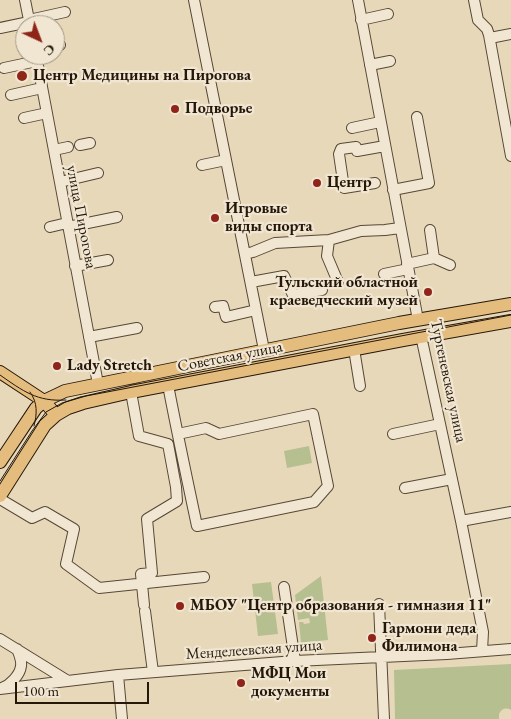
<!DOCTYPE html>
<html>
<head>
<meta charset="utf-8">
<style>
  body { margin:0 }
  #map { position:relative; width:511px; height:719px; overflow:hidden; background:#e8d8ba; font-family:"EB Garamond",serif }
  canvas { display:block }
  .north { position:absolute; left:15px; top:15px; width:50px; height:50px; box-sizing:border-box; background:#f0e6d2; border:1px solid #9f9482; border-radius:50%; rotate:137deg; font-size:14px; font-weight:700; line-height:20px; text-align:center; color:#25180a }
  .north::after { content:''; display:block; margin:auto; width:18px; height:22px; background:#8f2418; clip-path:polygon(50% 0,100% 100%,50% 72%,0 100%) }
  .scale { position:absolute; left:15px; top:682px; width:134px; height:22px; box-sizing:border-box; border:2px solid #25180a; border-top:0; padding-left:6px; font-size:15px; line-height:18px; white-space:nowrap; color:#25180a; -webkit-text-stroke:4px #f0e6d2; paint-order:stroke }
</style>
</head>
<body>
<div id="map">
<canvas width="511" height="719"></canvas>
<div class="north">С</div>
<div class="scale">100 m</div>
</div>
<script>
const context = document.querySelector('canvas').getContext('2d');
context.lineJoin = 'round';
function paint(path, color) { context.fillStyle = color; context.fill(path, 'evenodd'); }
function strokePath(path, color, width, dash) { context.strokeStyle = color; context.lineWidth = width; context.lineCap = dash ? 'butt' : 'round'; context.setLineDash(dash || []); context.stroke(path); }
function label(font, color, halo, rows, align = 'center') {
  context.font = font + ' "EB Garamond",serif'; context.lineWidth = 4.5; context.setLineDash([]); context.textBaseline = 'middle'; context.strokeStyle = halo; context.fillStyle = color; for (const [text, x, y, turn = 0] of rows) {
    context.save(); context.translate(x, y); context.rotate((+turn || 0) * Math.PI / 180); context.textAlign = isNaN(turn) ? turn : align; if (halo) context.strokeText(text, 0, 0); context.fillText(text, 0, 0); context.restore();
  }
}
paint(new Path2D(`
  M309,446L312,463L287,468L284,451Z
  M321,576L328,640L301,643L299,622H303L304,624L310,623L309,618L298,620L295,595Z
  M271,582L278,634L258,636L252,584Z
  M511,664V710C506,707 501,709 499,714V719H395L394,670Z`), '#b6bf90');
const minor = new Path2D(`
  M25,0L30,25
  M194,0L264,350
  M358,0L418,320
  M474,0L478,20L487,29L489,35L511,156
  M29,20L65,12
  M361,20L388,14
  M0,28L29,22
  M490,38L511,34
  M55,46L60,45
  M36,55L98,384
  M370,65L390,61
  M4,68L37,61
  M11,95L42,88
  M24,118L47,113
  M352,128L380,122
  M80,145L90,143
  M54,150L68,147
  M202,165L226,160
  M60,182L98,173
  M375,183L344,188L339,154L341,149L356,147L357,151L385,146
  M393,190L429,183L417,117
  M50,227L67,223
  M68,227L117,217
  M329,240L327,256L338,282
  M245,254L253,252L275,243L329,240L361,231L385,230L400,228
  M434,258L450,265
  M407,264L434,258L430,230
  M75,266L108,260
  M384,274L408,269
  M251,282L284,276L293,295L322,290
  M215,307L223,306L226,317L256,310
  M421,336L461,521L483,632L482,651
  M89,337L137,328
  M354,349L360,386
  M168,385C177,432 187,479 197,526L314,502L328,486L313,414L219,434L206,428L178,434
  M131,392L139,436L168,444L176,487L177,501L147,519L152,573L141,574L144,605
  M393,434L440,424
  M405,488L452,479
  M0,499L32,518L45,512L74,529L66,564L99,588L204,577
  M461,521L511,512
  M284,587L295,661
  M379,604L384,719
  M145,611L153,672
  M0,639L68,681
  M118,675L122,719
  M2,688C10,685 20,675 21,666C22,660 19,654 17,649
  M0,689L118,675L295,661L447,654L511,649`);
const major = new Path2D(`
  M0,372L44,401L56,415
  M0,462L36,408L44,401L65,391L399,323L511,304
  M0,496L45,425L56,415L68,408L83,403L131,392L403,340L511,321`);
strokePath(minor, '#564836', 12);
strokePath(major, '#25180a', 14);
strokePath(minor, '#f0e6d2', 10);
strokePath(major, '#e4bc7d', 12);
strokePath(new Path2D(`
  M0,375C23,391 37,402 66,400
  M30,392C38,403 37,414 34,426
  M0,481L32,431L46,412L62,403L86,396L511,315`), '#25180a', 1);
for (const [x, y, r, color] of [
  [22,76,6,"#8f2418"],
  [175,109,5,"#8f2418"],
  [317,183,5,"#8f2418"],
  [215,218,5,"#8f2418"],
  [428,292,5,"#8f2418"],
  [57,366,5,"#8f2418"],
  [180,606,5,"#8f2418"],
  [372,638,5,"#8f2418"],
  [241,683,5,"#8f2418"]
]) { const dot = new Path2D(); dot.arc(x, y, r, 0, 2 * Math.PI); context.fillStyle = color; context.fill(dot); strokePath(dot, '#f0e6d2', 2); }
label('bold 16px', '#25180a', '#f0e6d2', [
  ["Центр Медицины на Пирогова",33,76],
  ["Подворье",185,109],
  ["Центр",327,183],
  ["Игровые",225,209],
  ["виды спорта",225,227],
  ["Тульский областной",418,283,"right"],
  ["краеведческий музей",418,301,"right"],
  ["Lady Stretch",67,366],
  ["МБОУ \"Центр образования - гимназия 11\"",190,606],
  ["Гармони деда",382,629],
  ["Филимона",382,647],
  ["МФЦ Мои",251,674],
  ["документы",251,692]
], 'left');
label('16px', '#25180a', '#f0e6d2', [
  ["улица Пирогова",81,217,79],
  ["Советская улица",230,357,-11],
  ["Тургеневская улица",448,381,78],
  ["Менделеевская улица",254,650,-4]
]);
</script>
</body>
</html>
